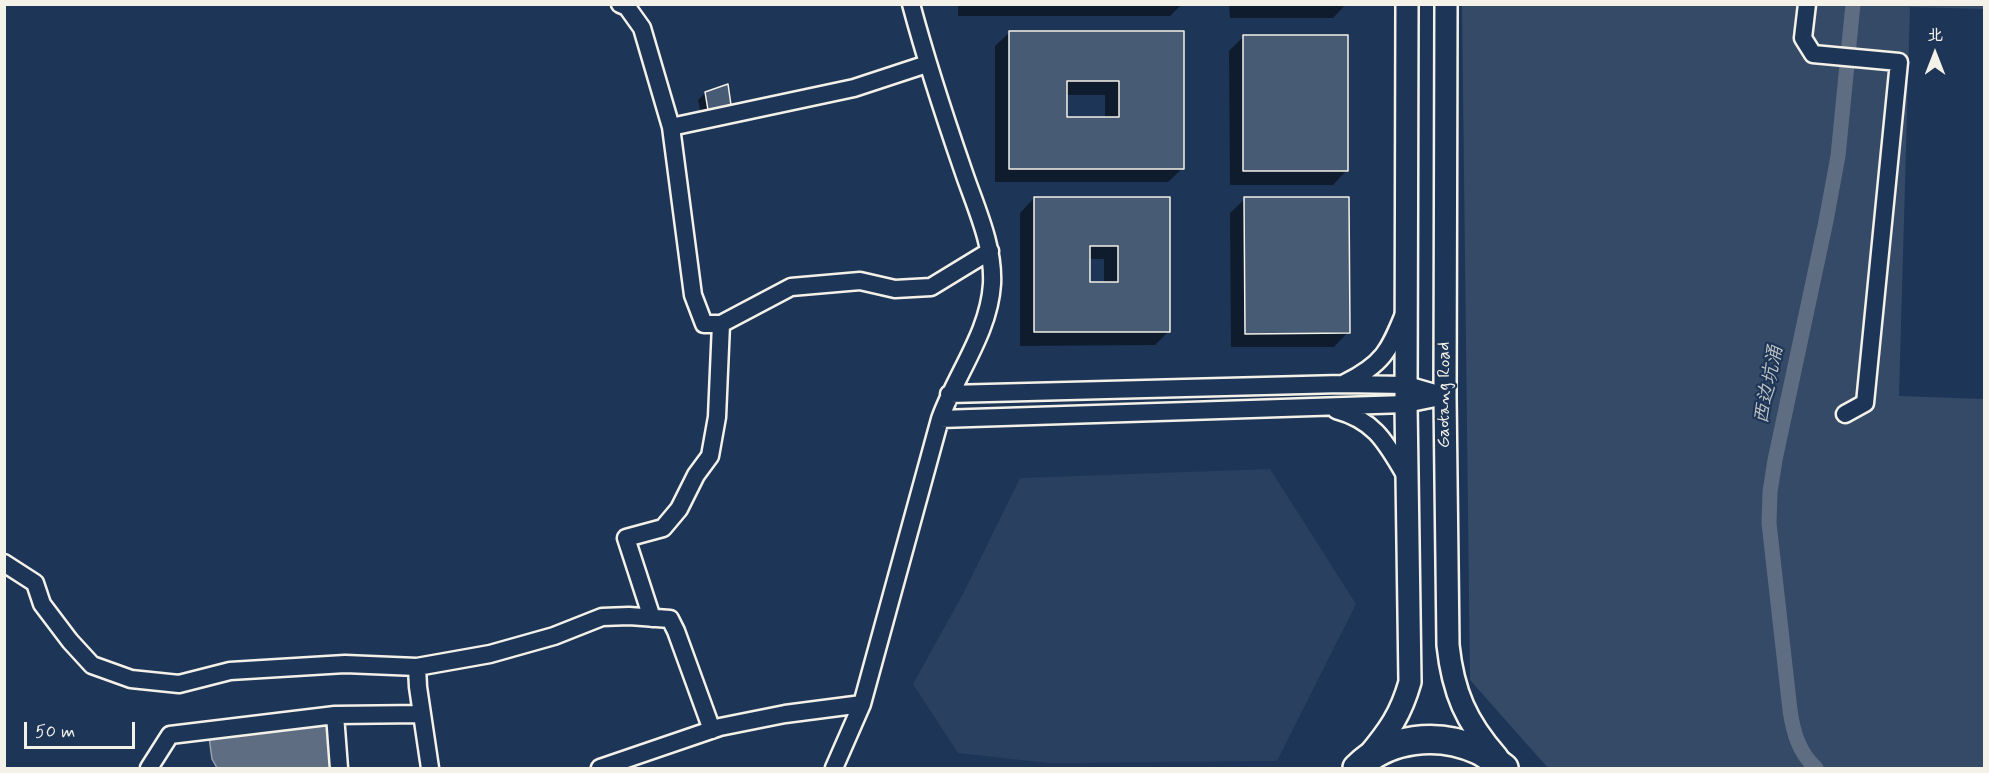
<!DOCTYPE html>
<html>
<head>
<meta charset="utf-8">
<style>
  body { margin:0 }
  #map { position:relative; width:1989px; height:773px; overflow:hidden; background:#1d3557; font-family:Mynerve,"LXGW WenKai TC",sans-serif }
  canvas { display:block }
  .frame { position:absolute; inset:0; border:6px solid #f4f1e8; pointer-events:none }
  .north { position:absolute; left:1905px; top:24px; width:60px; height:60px; -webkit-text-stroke:4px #1d3557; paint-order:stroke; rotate:0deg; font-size:16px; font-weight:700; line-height:24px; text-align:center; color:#f4f1e8 }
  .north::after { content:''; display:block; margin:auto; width:21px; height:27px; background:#f4f1e8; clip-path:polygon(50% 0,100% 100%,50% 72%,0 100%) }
  .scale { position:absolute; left:24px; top:722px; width:111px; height:27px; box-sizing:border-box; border:3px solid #f4f1e8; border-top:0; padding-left:8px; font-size:18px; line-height:21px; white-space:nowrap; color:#f4f1e8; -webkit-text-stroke:4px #1d3557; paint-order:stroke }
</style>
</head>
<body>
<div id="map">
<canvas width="1989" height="773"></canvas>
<div class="frame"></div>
<div class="north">北</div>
<div class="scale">50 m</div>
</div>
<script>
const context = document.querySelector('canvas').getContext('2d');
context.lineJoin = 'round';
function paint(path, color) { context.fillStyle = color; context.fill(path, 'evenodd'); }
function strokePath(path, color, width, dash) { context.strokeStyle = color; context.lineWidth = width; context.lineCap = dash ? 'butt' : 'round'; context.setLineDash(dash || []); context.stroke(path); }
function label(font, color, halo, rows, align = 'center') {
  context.font = font + ' Mynerve,"LXGW WenKai TC",sans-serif'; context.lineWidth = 4.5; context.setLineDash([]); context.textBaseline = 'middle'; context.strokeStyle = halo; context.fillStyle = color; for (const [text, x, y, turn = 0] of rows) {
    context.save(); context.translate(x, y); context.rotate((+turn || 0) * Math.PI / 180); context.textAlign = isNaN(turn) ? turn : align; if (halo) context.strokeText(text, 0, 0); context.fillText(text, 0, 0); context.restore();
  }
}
paint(new Path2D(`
  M1270,469L1356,604L1277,761L1048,763L958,753L913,684L964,592L1020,478Z`), '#2a4060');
paint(new Path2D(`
  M1462,5H1984V9L1910,7L1899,396L1984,399V768H1548L1470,680Z`), '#354a67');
const water = new Path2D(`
  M330,721L332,768H217L212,759L209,737Z`);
paint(water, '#5e6d82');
strokePath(water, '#9aa2ab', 1.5);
paint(new Path2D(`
  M958,4H1182L1170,16H958Z
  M1229,4H1346L1333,18H1230Z
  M1010,32H1183V168L1168,182H995V46ZM1066,95H1105V118H1066Z
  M1243,37L1347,170L1333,185H1230L1229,51Z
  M727,86L703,122L698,100L705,93Z
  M1034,198H1169V331L1155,345L1020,346V213ZM1089,259H1104V284H1089Z
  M1245,199L1348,332L1334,347H1231L1230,213Z`), '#0007');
strokePath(new Path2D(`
  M1816,768C1799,753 1793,732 1790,710L1769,523L1770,492L1775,460L1826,221L1838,156L1853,4`), '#5e6d82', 15);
const building = new Path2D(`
  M1009,31H1184V169H1009ZM1067,81H1119V117H1067Z
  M1243,35H1348V171H1243Z
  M728,84L732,112L709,116L705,92Z
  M1034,197H1170V332H1034ZM1090,246H1118V282H1090Z
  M1244,197H1349L1350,333L1245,334Z`);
paint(building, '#485b74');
strokePath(building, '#f4f1e8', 1.5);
const minor = new Path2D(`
  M620,4L627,7L642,28L671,127L693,295L704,324H721L717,417L710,456L696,475L679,509L663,528L626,538L652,618
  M1807,4L1803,38L1813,54L1899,62L1865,403L1845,414
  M671,127L854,88L927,64
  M721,324L791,287L860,281L895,289L931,287L990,251
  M1345,383C1383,364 1389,351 1404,314
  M1336,410C1377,421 1387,445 1407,478
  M940,419L1406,404L1445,396L1407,385L1342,384L949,394
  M4,563L35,583L42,604L70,641L92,665L131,679L179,684L230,671L345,664L417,667
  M335,715L339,768
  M149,768L170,735L335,715L421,714
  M430,768L418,687L417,667L490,654L554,636L602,617L629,616L670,619L676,631L712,730
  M600,768L720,727L785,714L862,704
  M834,768L862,704L940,419C956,374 989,333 992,284C994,245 975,206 963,170C944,115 926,60 911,4`);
const tertiary = new Path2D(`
  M1446,4L1445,396L1448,645C1453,692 1466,722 1497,757
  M1368,756C1389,731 1401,714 1410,682L1406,404L1407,4`);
const primary = new Path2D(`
  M1357,768C1388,737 1438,732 1478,750C1487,754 1496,762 1504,768`);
strokePath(minor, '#f4f1e8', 21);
strokePath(tertiary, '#f4f1e8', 26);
strokePath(primary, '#f4f1e8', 32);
strokePath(minor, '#1d3557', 16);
strokePath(tertiary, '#1d3557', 21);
strokePath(primary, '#1d3557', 27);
label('18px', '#f4f1e8', '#1d3557', [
  ["Gaotang Road",1445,395,-90]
]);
label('italic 20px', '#c0c3c4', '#1d3557', [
  ["西边坑涌",1770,385,-79]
]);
</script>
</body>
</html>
